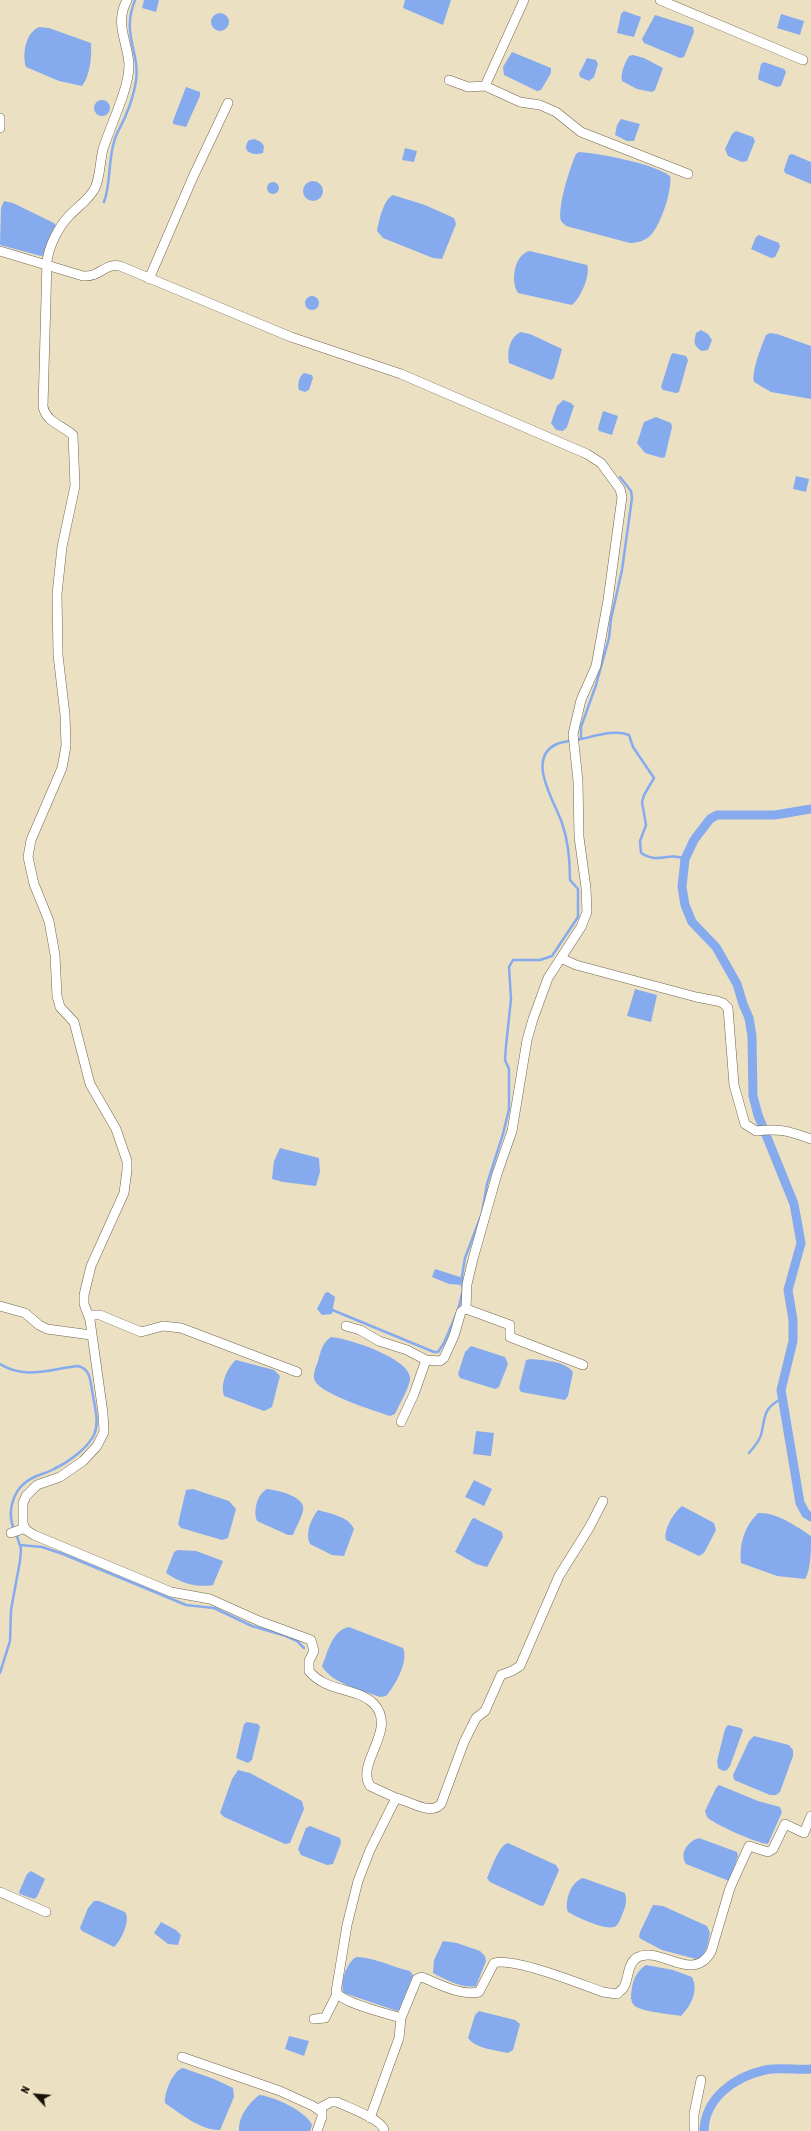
<!DOCTYPE html>
<html>
<head>
<meta charset="utf-8">
<style>
  body { margin:0 }
  #map { position:relative; width:811px; height:2131px; overflow:hidden; background:#ece0c3; font-family:"Asap Condensed",sans-serif }
  canvas { display:block }
  .north { position:absolute; left:16px; top:2075px; width:40px; height:40px; -webkit-text-stroke:3px #faedd0; paint-order:stroke; rotate:296deg; font-size:11px; font-weight:700; line-height:16px; text-align:center; color:#181309 }
  .north::after { content:''; display:block; margin:auto; width:14px; height:18px; background:#181309; clip-path:polygon(50% 0,100% 100%,50% 72%,0 100%) }
</style>
</head>
<body>
<div id="map">
<canvas width="811" height="2131"></canvas>
<div class="north">N</div>
</div>
<script>
const context = document.querySelector('canvas').getContext('2d');
context.lineJoin = 'round';
function paint(path, color) { context.fillStyle = color; context.fill(path, 'evenodd'); }
function strokePath(path, color, width, dash) { context.strokeStyle = color; context.lineWidth = width; context.lineCap = dash ? 'butt' : 'round'; context.setLineDash(dash || []); context.stroke(path); }
paint(new Path2D(`
  M144,0H159L156,12L142,8Z
  M405,0H451L443,25L403,8Z
  M624,11L641,17L634,37L617,33L621,14Z
  M211 22a9 9 0 1 1 18 0a9 9 0 1 1-18 0Z
  M781,14L804,21L800,35L777,28Z
  M655,15L693,27L694,32L684,57L680,58L644,43L642,39Z
  M39,27L49,28L91,43C92,56 90,76 82,86L59,81L26,67C22,55 25,33 39,27Z
  M512,52L551,68V73L541,90L537,91L504,75L503,67Z
  M633,55L644,58L663,68L655,90L652,92L637,89L622,81C620,73 625,63 629,56Z
  M587,58L596,60L598,64L594,77L589,81L580,77L579,74Z
  M764,62L784,69L786,72L781,86L777,87L759,80L758,78L761,64Z
  M186,87L200,92V96L186,127L173,124V121Z
  M94 108a8 8 0 1 1 16 0a8 8 0 1 1-16 0Z
  M621,119L640,124L634,141H627L615,135L617,125Z
  M736,131L753,137L755,141L747,161L742,162L728,156L725,149L732,134Z
  M255,139L261,142L264,146L263,153C253,156 240,152 249,140Z
  M405,148L417,151L414,162L402,160Z
  M579,152C602,154 652,163 670,176C673,189 660,227 650,236C644,241 637,243 630,243L566,226L561,221C557,208 570,167 576,154Z
  M792,154L811,162V184L785,173L784,170L789,155Z
  M303 191a10 10 0 1 1 20 0a10 10 0 1 1-20 0Z
  M267 188a6 6 0 1 1 12 0a6 6 0 1 1-12 0Z
  M393,195L425,205L454,218L456,224L442,259L433,258L383,238L377,231C379,221 383,200 393,195Z
  M4,201L13,203L54,223L57,227L44,255L41,256L0,245L1,208Z
  M759,235L779,243L780,247L775,257L771,258L751,249L756,237Z
  M530,251L587,265C591,275 580,299 572,305L518,293C510,282 514,254 530,251Z
  M305 303a7 7 0 1 1 14 0a7 7 0 1 1-14 0Z
  M701,330L708,334L712,340L708,350L702,351C693,346 694,342 696,333Z
  M520,332L530,334L562,349L554,378L551,380L509,363C507,351 509,339 520,332Z
  M770,333L777,334L811,346V399L771,392L754,382C751,373 762,344 766,335Z
  M673,353L686,356L688,360L679,392L676,393L663,390L661,387L671,355Z
  M304,373L312,375L313,378L309,390L305,392L299,390C297,385 299,376 304,373Z
  M563,400L571,403L574,406L567,427L563,431L556,430L551,423L557,406Z
  M603,411L618,416L612,435L599,431L598,428Z
  M656,417L671,423L672,427L665,457L662,458L645,453L637,443L644,422Z
  M796,476L809,479L806,492L793,489Z
  M635,989L657,995L651,1022L627,1016Z
  M280,1148L319,1158L320,1172L316,1186L283,1182L272,1179L274,1161Z
  M435,1269L463,1278V1285L449,1284L432,1277Z
  M328,1292L335,1297L332,1314L322,1315L317,1309L325,1293Z
  M331,1337C348,1338 408,1358 410,1377C411,1385 399,1405 395,1414L390,1416C375,1411 321,1394 315,1381C312,1375 316,1367 318,1361C321,1351 322,1343 331,1337Z
  M471,1346L505,1357L508,1364L499,1387L495,1389L460,1378L458,1374L465,1352Z
  M531,1359C543,1360 565,1361 573,1372L568,1396L565,1400L521,1392L519,1388L526,1360Z
  M236,1360L274,1370L280,1376L272,1407L264,1411L224,1396C220,1384 227,1368 236,1360Z
  M476,1431L494,1433L491,1456L473,1454Z
  M474,1480L492,1489L484,1506L465,1497Z
  M193,1489L229,1501L236,1509L228,1538L222,1540L181,1528L178,1524L186,1490Z
  M267,1489C278,1490 307,1497 303,1511C301,1519 296,1527 293,1535H288L257,1521C253,1511 257,1494 267,1489Z
  M682,1506L714,1523L716,1530L704,1553L699,1556L666,1540C663,1530 674,1512 682,1506Z
  M318,1510C331,1514 348,1516 354,1529L344,1556L332,1555L310,1544C305,1533 311,1519 318,1510Z
  M758,1513C777,1512 796,1526 811,1536C811,1548 811,1571 805,1579L777,1576L741,1563C739,1544 744,1527 758,1513Z
  M474,1518L502,1532L503,1537L487,1567L476,1564L455,1552L472,1519Z
  M178,1550L196,1551L223,1561L213,1585C197,1588 180,1583 166,1573L174,1552Z
  M349,1627L403,1648C409,1661 395,1686 386,1696L380,1697C362,1690 332,1684 322,1666C328,1652 332,1630 349,1627Z
  M247,1722L258,1724L260,1727L252,1760L248,1763L236,1758L244,1724Z
  M728,1725L741,1728L743,1730L730,1766L727,1770L723,1771L718,1768L717,1761L725,1729Z
  M754,1736L789,1745L793,1750V1756L780,1792L776,1795H770L734,1780L733,1775L749,1741Z
  M238,1770L250,1773L302,1801L304,1809L290,1843L285,1844L224,1817L220,1813L232,1779Z
  M719,1785L758,1801L780,1807L782,1812L768,1844C759,1844 713,1824 707,1817C706,1815 706,1813 705,1811L716,1788Z
  M310,1826L340,1838L341,1843L333,1864L327,1865L301,1855L298,1849L306,1828Z
  M699,1838L737,1852L738,1856L729,1881L686,1864C679,1853 688,1841 699,1838Z
  M508,1843L556,1865L559,1870L544,1905L541,1906L490,1882L487,1878C492,1868 498,1846 508,1843Z
  M31,1871L45,1879L37,1897L34,1899L20,1894L19,1892L27,1874Z
  M583,1878L625,1893C627,1902 626,1906 622,1915C621,1918 619,1923 616,1926C607,1932 577,1917 568,1912C564,1902 571,1881 583,1878Z
  M94,1901H99L125,1912C131,1920 121,1941 114,1947L82,1931L80,1928L88,1908Z
  M653,1905L663,1906L707,1926L710,1933C708,1942 707,1957 696,1959L662,1950L641,1939L639,1937L640,1932Z
  M161,1922L176,1930L181,1935L178,1945L168,1944L154,1933Z
  M443,1941L457,1943L480,1951L485,1956L486,1961L476,1986C463,1989 444,1979 433,1973L434,1960Z
  M356,1957C375,1957 391,1967 410,1971L413,1975L399,2010L397,2011L344,1993C339,1984 347,1962 356,1957Z
  M646,1965L673,1970L692,1977C699,1990 691,2006 681,2016C671,2014 638,2012 633,2004C630,1999 631,1994 632,1988C633,1979 638,1970 646,1965Z
  M479,2011L515,2020L520,2024L513,2050L508,2053C496,2050 476,2049 468,2038L475,2015Z
  M289,2036L309,2041L304,2056L285,2049Z
  M183,2068L214,2079L233,2088L234,2097L220,2130C202,2131 179,2113 165,2103C164,2093 173,2070 183,2068Z
  M259,2095C273,2096 306,2111 312,2125L310,2131H239C238,2117 248,2104 259,2095Z`), '#85abee');
strokePath(new Path2D(`
  M104,202C111,183 108,162 114,142C116,133 122,125 125,117C130,106 134,93 136,81C140,50 121,35 135,0
  M581,739V727L596,685L609,638L611,619L622,570L632,498L631,491L620,477
  M330,1309L434,1352H438L444,1343L458,1310L463,1290L461,1282L465,1258L482,1213L487,1184L503,1134L509,1109V1069L505,1060L506,1046L511,999L509,967L513,960H540L552,956L578,917V889L570,880C570,862 568,840 562,823C555,802 525,758 557,744C564,741 573,741 581,739C595,736 615,729 629,735L633,747L654,778L644,795L642,802L646,825L640,841L641,853C660,865 667,851 685,859
  M0,1364C26,1380 49,1369 78,1366C90,1369 90,1379 92,1390C94,1404 100,1422 94,1435C87,1449 67,1463 54,1469C45,1474 35,1475 26,1482C12,1492 7,1514 14,1529
  M749,1453C753,1448 759,1442 761,1435C766,1415 762,1410 782,1398
  M20,1545L42,1547L63,1554L186,1605L214,1608L252,1626L286,1636L297,1641L304,1648
  M0,1673L10,1641L11,1610L20,1561L21,1549L16,1533`), '#85abee', 2.5);
strokePath(new Path2D(`
  M811,809L775,815H717L710,819L694,840L685,859L682,887L685,905L692,922L716,947L737,984L743,1004L749,1018L752,1036L753,1096L758,1115L794,1204L801,1243L788,1290L793,1320V1341L781,1390L800,1503L806,1514L811,1517
  M704,2131C705,2098 734,2077 765,2070C779,2067 796,2070 811,2069`), '#85abee', 9);
const street = new Path2D(`
  M127,0C114,24 128,42 129,65C129,75 126,86 123,95C117,113 109,131 103,149C100,161 100,178 95,188C89,200 77,207 68,217C58,228 49,246 47,261L43,407C47,423 62,425 73,435L75,486L62,547L57,594L58,655L65,715L66,746L62,768L31,840L28,857L34,884L49,921L55,955L57,996L60,1007L74,1022L90,1084L116,1129L127,1161V1170L124,1193L91,1266L84,1295V1304L90,1320L103,1413L104,1432L97,1446L83,1461L60,1477L37,1485L26,1496L23,1503V1524L26,1530L34,1535L171,1592L210,1599L259,1621L311,1640L314,1651L309,1661V1671C327,1693 358,1687 374,1704C398,1730 355,1763 370,1786L396,1798
  M660,0L803,60
  M449,80L468,87L485,86L520,102L540,105L556,112L581,132L688,174
  M485,86L524,0
  M0,118V128
  M0,251L83,276C101,277 104,263 120,266L291,337L401,374L587,454L601,463L620,489L622,497L608,600L596,666L581,700L573,734L578,781L579,837L586,888L587,912L581,927L548,978L533,1019L527,1040L512,1131L497,1174L473,1259L467,1284L466,1308L469,1310L510,1325V1337L583,1365
  M149,279L193,177L228,103
  M561,958L576,965L696,997L717,1001L723,1003L728,1008L734,1085L745,1124L756,1131C779,1128 789,1131 811,1139
  M0,1306L25,1313L39,1325L47,1329L91,1335
  M89,1315H100L141,1332L163,1326L181,1328L297,1372
  M346,1326L360,1330L379,1341L407,1350L426,1360L440,1361L444,1358L454,1336L461,1312L466,1308
  M401,1422L414,1394L426,1360
  M11,1533L25,1528
  M0,1892L46,1912
  M401,2018C386,2013 344,2004 336,1992L347,1925L358,1881L370,1850L396,1798C410,1801 430,1816 441,1804L464,1742L476,1718L485,1711L501,1675L512,1671L520,1666L559,1576L589,1528L603,1501
  M314,2019L325,2018L337,1994
  M182,2057L280,2091L313,2106L322,2112V2117L317,2131
  M318,2109L331,2102H337C347,2107 384,2120 384,2131
  M370,2118L399,2038L401,2018L417,1979L422,1977C438,1984 461,1996 479,1992L494,1963C514,1957 580,1984 603,1992L617,1994C619,1992 623,1989 624,1987C629,1978 627,1963 638,1957C661,1946 692,1984 711,1952L730,1888L749,1846L768,1852L773,1849L785,1824L804,1833L811,1816
  M694,2131V2114L701,2080`);
strokePath(street, '#71664c', 10);
strokePath(street, '#fff', 9);
</script>
</body>
</html>
